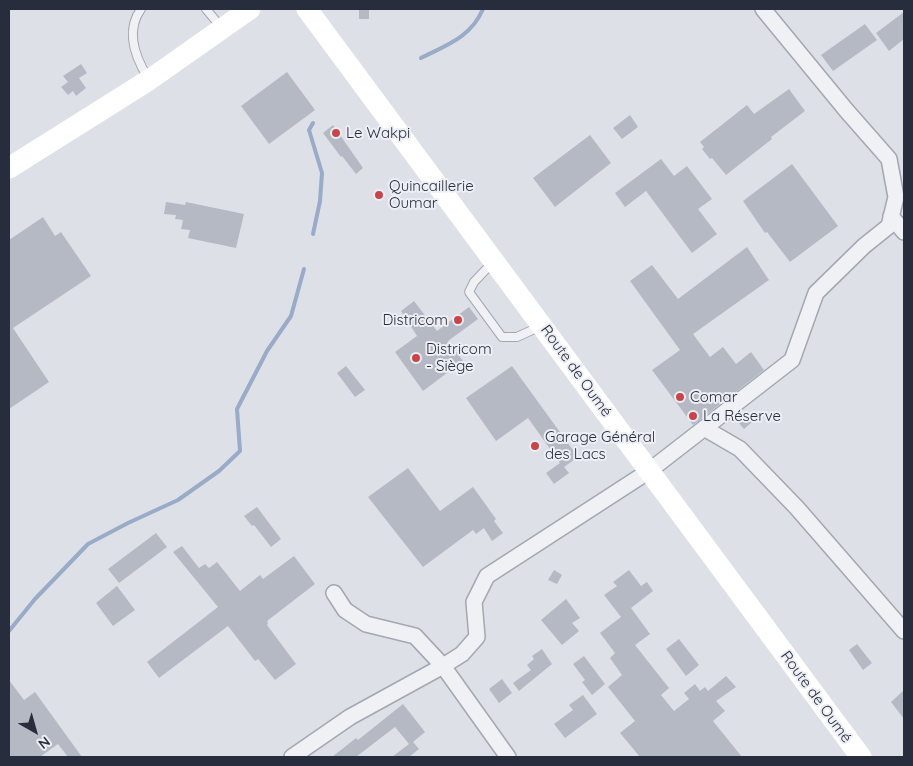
<!DOCTYPE html>
<html>
<head>
<meta charset="utf-8">
<style>
  body { margin:0 }
  #map { position:relative; width:913px; height:766px; overflow:hidden; background:#dee0e7; font-family:Quicksand,sans-serif }
  canvas { display:block }
  .frame { position:absolute; inset:0; border:10px solid #272d3d; pointer-events:none }
  .north { position:absolute; left:10px; top:706px; width:50px; height:50px; -webkit-text-stroke:4px #edeff5; paint-order:stroke; rotate:142deg; font-size:14px; font-weight:700; line-height:20px; text-align:center; color:#272d3d }
  .north::after { content:''; display:block; margin:auto; width:18px; height:22px; background:#272d3d; clip-path:polygon(50% 0,100% 100%,50% 72%,0 100%) }
</style>
</head>
<body>
<div id="map">
<canvas width="913" height="766"></canvas>
<div class="frame"></div>
<div class="north">N</div>
</div>
<script>
const context = document.querySelector('canvas').getContext('2d');
context.lineJoin = 'round';
function strokePath(path, color, width, dash) { context.strokeStyle = color; context.lineWidth = width; context.lineCap = dash ? 'butt' : 'round'; context.setLineDash(dash || []); context.stroke(path); }
function paint(path, color) { context.fillStyle = color; context.fill(path, 'evenodd'); }
function label(font, color, halo, rows, align = 'center') {
  context.font = font + ' Quicksand,sans-serif'; context.lineWidth = 4; context.setLineDash([]); context.textBaseline = 'middle'; context.strokeStyle = halo; context.fillStyle = color; for (const [text, x, y, turn = 0] of rows) {
    context.save(); context.translate(x, y); context.rotate((+turn || 0) * Math.PI / 180); context.textAlign = isNaN(turn) ? turn : align; if (halo) context.strokeText(text, 0, 0); context.fillText(text, 0, 0); context.restore();
  }
}
strokePath(new Path2D(`
  M421,58C447,45 471,37 483,9
  M313,123L309,130L322,173L320,201L313,234
  M9,631L35,599L88,544L128,523L178,500L219,471L240,451L237,409L267,351L291,316L304,269`), '#99abc6', 4);
paint(new Path2D(`
  M359,9H369V19H359Z
  M904,12V39L889,51L876,33Z
  M865,24L877,40L833,71L821,55Z
  M81,64L87,73L79,78L86,88L76,96L73,91L68,95L61,87L68,82L63,76Z
  M287,72L315,110L269,144L241,106Z
  M789,89L805,111L771,137L772,139L726,175L712,158L710,159L702,149L704,147L700,142L747,105L754,114Z
  M630,115L638,127L622,139L613,128Z
  M333,125L363,168L356,174L342,156L341,157L323,133Z
  M590,135L611,163L555,207L533,178Z
  M661,159L674,176L687,166L712,199L698,209L717,234L692,253L646,191L625,207L615,193Z
  M792,164L838,226L790,262L767,232L765,233L743,201Z
  M166,202L185,205L186,202L244,214L236,248L188,238L190,230L181,229L183,220L175,219L176,215L164,214Z
  M43,217L55,236L61,232L91,276L13,328L49,382L9,409V240Z
  M747,247L769,280L693,334L710,357L723,347L736,364L751,352L764,370L693,425L652,370L680,350L630,281L652,265L678,299Z
  M414,301L437,331L469,307L478,319L448,341L463,361L423,391L395,352L417,336L401,311Z
  M346,366L365,390L355,397L337,373Z
  M512,366L578,457L564,467L569,473L554,484L546,473L560,463L528,418L496,441L466,398Z
  M744,414L752,422L744,429L737,421Z
  M408,468L440,511L473,487L496,519L494,521L503,533L492,541L484,528L476,534L473,530L423,567L368,497Z
  M257,507L281,539L271,547L254,525L252,526L244,516Z
  M156,533L167,547L119,583L108,569Z
  M182,546L199,568L205,564L209,568L217,562L240,591L260,575L263,579L294,556L315,584L267,621L268,623L267,625L296,664L275,680L258,659L255,661L228,626L159,678L147,662L218,607L173,552Z
  M554,570L562,575L557,584L548,580Z
  M629,570L641,586L647,582L653,591L631,608L650,634L635,645L669,688L661,695L674,711L689,699L684,693L695,684L700,691L705,687L708,691L726,676L736,687L716,701L725,711L713,721L742,757H640L620,733L635,721L608,687L622,675L610,658L615,653L600,633L621,617L604,595L617,586L613,582Z
  M117,586L135,610L113,626L96,603Z
  M566,599L580,618L572,623L579,631L562,645L541,620Z
  M679,639L699,665L686,676L666,649Z
  M857,644L872,663L863,670L849,650Z
  M542,649L552,664L519,691L513,683L531,670L527,665L534,659L532,656Z
  M584,656L605,684L592,695L582,682L585,680L573,664Z
  M502,679L512,693L499,703L489,689Z
  M9,680L24,700L35,692L82,757H68L58,744L40,757H9Z
  M904,690V719L891,702Z
  M583,695L597,714L565,738L554,724L573,710L569,705Z
  M403,704L425,732L413,742L419,749L409,757H392L409,744L395,727L356,757H332L356,738L358,740Z`), '#b5b9c3');
const service = new Path2D(`
  M141,9C125,31 135,57 148,78
  M206,9L221,27
  M493,262L474,282L469,292L502,337H517L541,326`);
const minor = new Path2D(`
  M891,216L904,232
  M704,428L740,449L797,508L904,631
  M334,593L345,610L366,624L415,636L443,666L508,757
  M292,757L350,717L443,666L462,654L477,637L474,602L487,576L649,471L792,360L816,293L864,246L889,226L896,197L889,159L846,110L763,9`);
strokePath(service, '#a3a7b1', 10);
strokePath(minor, '#a3a7b1', 18);
strokePath(service, '#f0f1f5', 8);
strokePath(minor, '#f0f1f5', 15);
strokePath(new Path2D(`
  M307,9L861,757
  M9,168L149,80L250,9`), '#fff', 21);
for (const [x, y, r, color] of [
  [336,133,5,"#c9454c"],
  [379,195,5,"#c9454c"],
  [458,320,5,"#c9454c"],
  [416,358,5,"#c9454c"],
  [680,397,5,"#c9454c"],
  [693,416,5,"#c9454c"],
  [535,446,5,"#c9454c"]
]) { const dot = new Path2D(); dot.arc(x, y, r, 0, 2 * Math.PI); context.fillStyle = color; context.fill(dot); strokePath(dot, '#edeff5', 2); }
label('15px', '#272d3d', '#edeff5', [
  ["Le Wakpi",346,133],
  ["Quincaillerie",389,186],
  ["Oumar",389,203],
  ["Districom",448,320,"right"],
  ["Districom",426,349],
  ["- Siège",426,366],
  ["Comar",690,397],
  ["La Réserve",703,416],
  ["Garage Général",545,437],
  ["des Lacs",545,454]
], 'left');
label('15px', '#272d3d', '#edeff5', [
  ["Route de Oumé",576,371,54],
  ["Route de Oumé",816,697,54]
]);
</script>
</body>
</html>
